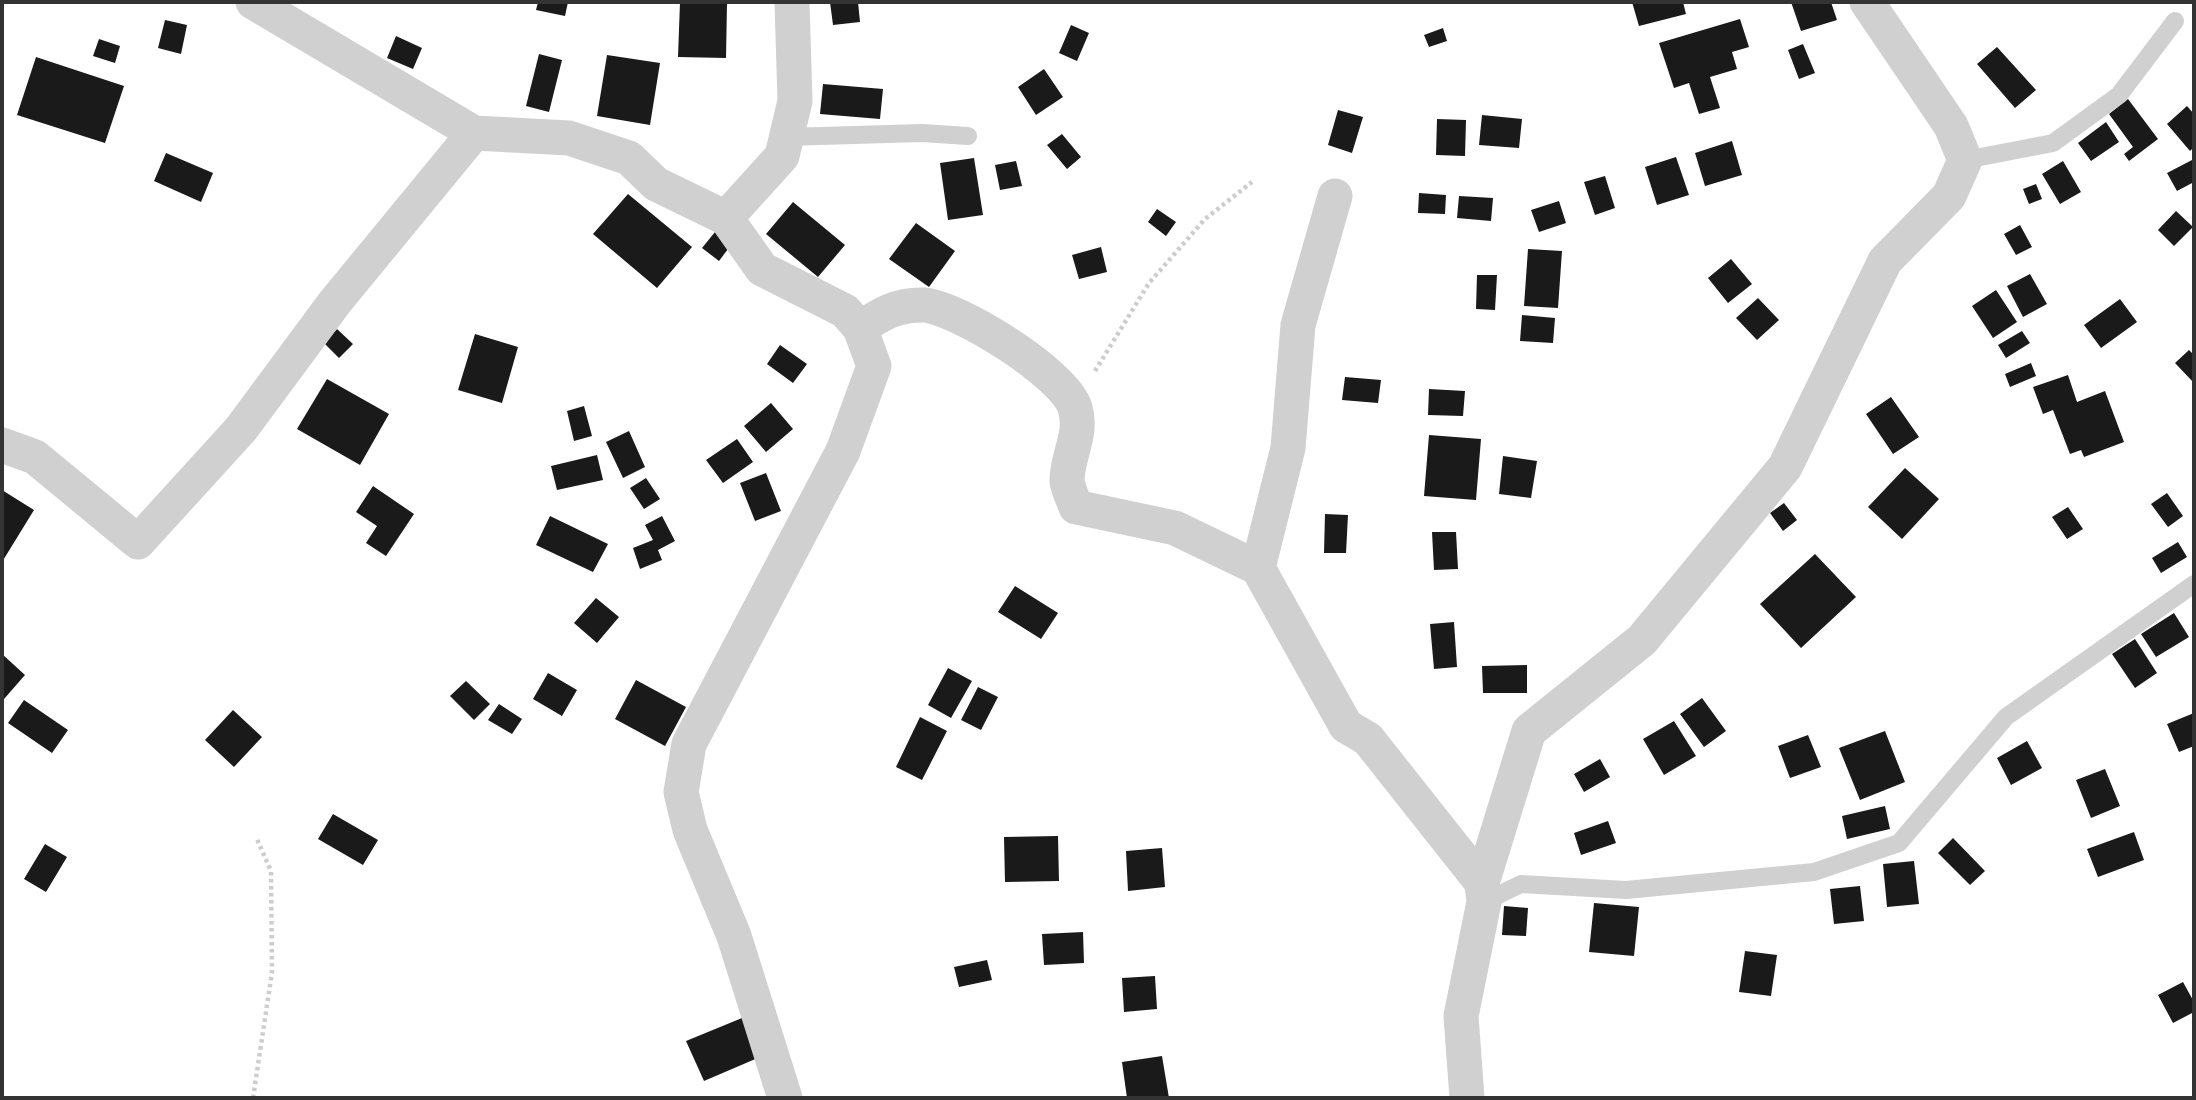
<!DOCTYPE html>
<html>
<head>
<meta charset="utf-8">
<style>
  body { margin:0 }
  #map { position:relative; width:2196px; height:1100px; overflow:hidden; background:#fff; font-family:Signika,sans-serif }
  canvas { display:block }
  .frame { position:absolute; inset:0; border:4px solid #333; pointer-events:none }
</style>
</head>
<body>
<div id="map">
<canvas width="2196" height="1100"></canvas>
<div class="frame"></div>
</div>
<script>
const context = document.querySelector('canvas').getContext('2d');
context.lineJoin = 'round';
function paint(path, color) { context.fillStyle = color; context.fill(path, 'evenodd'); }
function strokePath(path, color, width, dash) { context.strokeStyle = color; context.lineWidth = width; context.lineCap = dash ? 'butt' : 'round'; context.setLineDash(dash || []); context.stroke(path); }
paint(new Path2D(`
  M538,2H568L565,16L536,10Z
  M680,2L727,4L726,58L678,57Z
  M830,2H858L860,22L833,25Z
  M1632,2H1683L1686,14L1639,26Z
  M1791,2H1831L1837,20L1801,31Z
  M1740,19L1749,47L1732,52L1737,69L1710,77L1720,108L1699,114L1689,83L1674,88L1659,43Z
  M165,20L187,25L181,54L158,48Z
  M1071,25L1089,33L1077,61L1059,53Z
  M1443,28L1447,41L1429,47L1424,35Z
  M396,36L422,48L413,69L387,58Z
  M99,39L120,46L115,63L93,56Z
  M1803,44L1815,73L1799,79L1788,50Z
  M1997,47L2036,90L2015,108L1977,64Z
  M539,54L562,60L549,112L526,106Z
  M607,55L660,63L650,125L597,116Z
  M36,57L124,86L105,143L17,115Z
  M1044,69L1063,97L1036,115L1018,87Z
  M823,84L883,89L880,119L820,114Z
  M2128,99L2158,139L2129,161L2124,154L2133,147L2109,114Z
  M2187,106L2194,114V147L2190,151L2167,124Z
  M1338,110L1363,117L1352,153L1328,145Z
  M1482,115L1522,119L1519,148L1479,145Z
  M1437,119L1466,120L1465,156L1436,155Z
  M2106,122L2119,142L2091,161L2078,143Z
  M1062,134L1081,157L1067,169L1047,145Z
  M1732,141L1742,175L1705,186L1695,153Z
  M166,153L213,173L201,202L154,181Z
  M1676,157L1689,195L1657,205L1645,167Z
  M974,158L983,215L948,220L940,163Z
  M2192,160L2194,182L2177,191L2167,173Z
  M1016,161L1022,186L1000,190L995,165Z
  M2063,161L2081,192L2060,204L2042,174Z
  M1605,176L1615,208L1595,215L1584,182Z
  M2036,184L2042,199L2029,204L2023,189Z
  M1419,193L1446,195L1445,214L1418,213Z
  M628,194L692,247L657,288L593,234Z
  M1459,196L1493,198L1491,221L1457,218Z
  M1559,201L1566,223L1539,232L1531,210Z
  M793,202L845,245L818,277L766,234Z
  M1157,209L1176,222L1166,236L1148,222Z
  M2176,211L2193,227L2174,246L2158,230Z
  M916,223L955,251L929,287L889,259Z
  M2020,225L2032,247L2016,255L2004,234Z
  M715,232L731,245L719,261L702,248Z
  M1101,247L1107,272L1079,279L1072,255Z
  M1528,249L1562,251L1558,308L1524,306Z
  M1731,259L1752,284L1728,303L1708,278Z
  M2030,274L2047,304L2023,317L2007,286Z
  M1477,275H1497L1495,310L1476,309Z
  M1996,290L2017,322L1993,338L1972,306Z
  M1758,298L1779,320L1757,340L1736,318Z
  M2120,299L2137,322L2101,348L2084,325Z
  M1522,315L1555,318L1553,343L1520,341Z
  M337,329L353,344L339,358L324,343Z
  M2022,331L2030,343L2006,358L1998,345Z
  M475,334L518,347L502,403L458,390Z
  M780,345L807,364L793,383L767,364Z
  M2189,350L2194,355V383L2175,363Z
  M2031,363L2036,376L2010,387L2005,374Z
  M2068,375L2077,402L2105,391L2124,442L2084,457L2081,450L2070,454L2053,410L2043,414L2033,387Z
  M1345,377L1381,380L1378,403L1342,400Z
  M327,379L389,414L360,465L297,429Z
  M1429,389L1465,391L1463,416L1428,415Z
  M1891,397L1919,437L1893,454L1866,414Z
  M771,403L793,429L766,452L744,426Z
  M584,406L592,436L574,441L567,411Z
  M629,431L645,467L623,478L606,442Z
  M1429,435L1481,439L1476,500L1424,496Z
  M737,439L753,462L723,483L706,460Z
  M597,455L603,480L557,490L551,466Z
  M1503,456L1537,461L1531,498L1499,494Z
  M1905,468L1939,499L1902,539L1868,507Z
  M766,473L781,511L755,521L740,483Z
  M646,478L660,499L644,509L630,488Z
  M373,486L414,514L386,556L366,543L377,526L356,512Z
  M2,490L34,510L2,562Z
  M2167,493L2183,516L2168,527L2151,504Z
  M1784,503L1797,520L1783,531L1770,513Z
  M2068,507L2083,529L2067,539L2052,517Z
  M1325,514L1348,515L1346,553H1324Z
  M550,516L608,544L593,572L536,545Z
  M662,516L675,541L658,550L662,560L640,569L633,548L653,540L645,525Z
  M1432,532H1456L1458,569L1434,570Z
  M2178,542L2187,557L2161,573L2152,558Z
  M1815,554L1856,597L1801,648L1760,604Z
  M1015,586L1058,613L1041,639L998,612Z
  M596,598L619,617L597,643L574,623Z
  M2174,613L2189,637L2156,657L2141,634Z
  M1454,622L1457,667L1434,669L1430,624Z
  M2135,639L2157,673L2135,688L2112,654Z
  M2,654L25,675L4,699L2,697Z
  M1527,665V693H1483L1482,666Z
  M948,668L972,681L951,718L928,705Z
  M548,673L577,690L562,716L533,699Z
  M636,680L686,707L665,746L615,719Z
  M466,681L490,704L474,720L450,696Z
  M978,687L998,697L981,730L961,720Z
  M1702,698L1726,731L1704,747L1680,714Z
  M24,700L68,730L52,753L8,723Z
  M499,704L522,719L512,734L488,720Z
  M233,710L262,737L234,767L205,740Z
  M2194,713V746L2179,752L2167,724Z
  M920,717L947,731L922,780L896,767Z
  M1674,721L1696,756L1664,775L1643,739Z
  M1885,731L1905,782L1860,800L1839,748Z
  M1808,735L1821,767L1790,778L1778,746Z
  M2027,741L2042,768L2011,785L1997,758Z
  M1600,759L1610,777L1584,792L1574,774Z
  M2105,769L2120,806L2091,818L2076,780Z
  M1885,806L1890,829L1847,839L1842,816Z
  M333,814L378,840L363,865L318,839Z
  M1608,821L1616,843L1581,855L1574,833Z
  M2134,832L2144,860L2098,877L2087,849Z
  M1058,836L1059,881L1005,882L1004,837Z
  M1953,838L1985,871L1970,885L1938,853Z
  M45,844L67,857L46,892L24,879Z
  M1162,848L1165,887L1128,891L1126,851Z
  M1914,861L1919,904L1887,907L1883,864Z
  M1860,886L1864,921L1834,924L1830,889Z
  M1594,903L1639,907L1634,956L1589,952Z
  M1504,906L1528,908L1526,936L1502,935Z
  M1083,932L1084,963L1044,965L1042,934Z
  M1745,951L1777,955L1771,996L1739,992Z
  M987,960L992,980L959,987L954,967Z
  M1155,976L1157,1009L1124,1012L1122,978Z
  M2183,982L2194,1002V1012L2173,1023L2158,995Z
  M742,1018L760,1057L704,1081L686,1041Z
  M1162,1056L1169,1098H1127L1122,1062Z`), '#1a1a1a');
strokePath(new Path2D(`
  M1095,371L1149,283L1205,219L1252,182
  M253,1098L272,972L271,871L256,837`), '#cdcdcd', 4.5, [3.5, 3.5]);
strokePath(new Path2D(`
  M786,137L922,133L968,136
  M1965,160L2053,143L2119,95L2175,21
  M1484,902L1521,884L1626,890L1814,872L1899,843L2006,717L2194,584`), '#d0d0d0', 18);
strokePath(new Path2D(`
  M253,2L474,133L569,138L629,158L656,184L726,218L762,269L845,311L860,328C881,314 898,304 924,305C959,308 1065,374 1075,408C1083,435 1067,455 1067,481C1068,489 1073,499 1076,507L1175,528L1258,568L1346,726L1368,739L1482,883
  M726,218L782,156L795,101L792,2
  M2,445L35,457L138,542L241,429L335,302L474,133
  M1258,568L1288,448L1298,325L1335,196
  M785,1098L734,936L690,830L681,792L689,744L843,451L874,366L860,328
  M1467,1098L1461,1016L1484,902L1482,883L1529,731L1642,640L1785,467L1885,261L1949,196L1965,160L1951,126L1867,2`), '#d0d0d0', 35);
</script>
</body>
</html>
